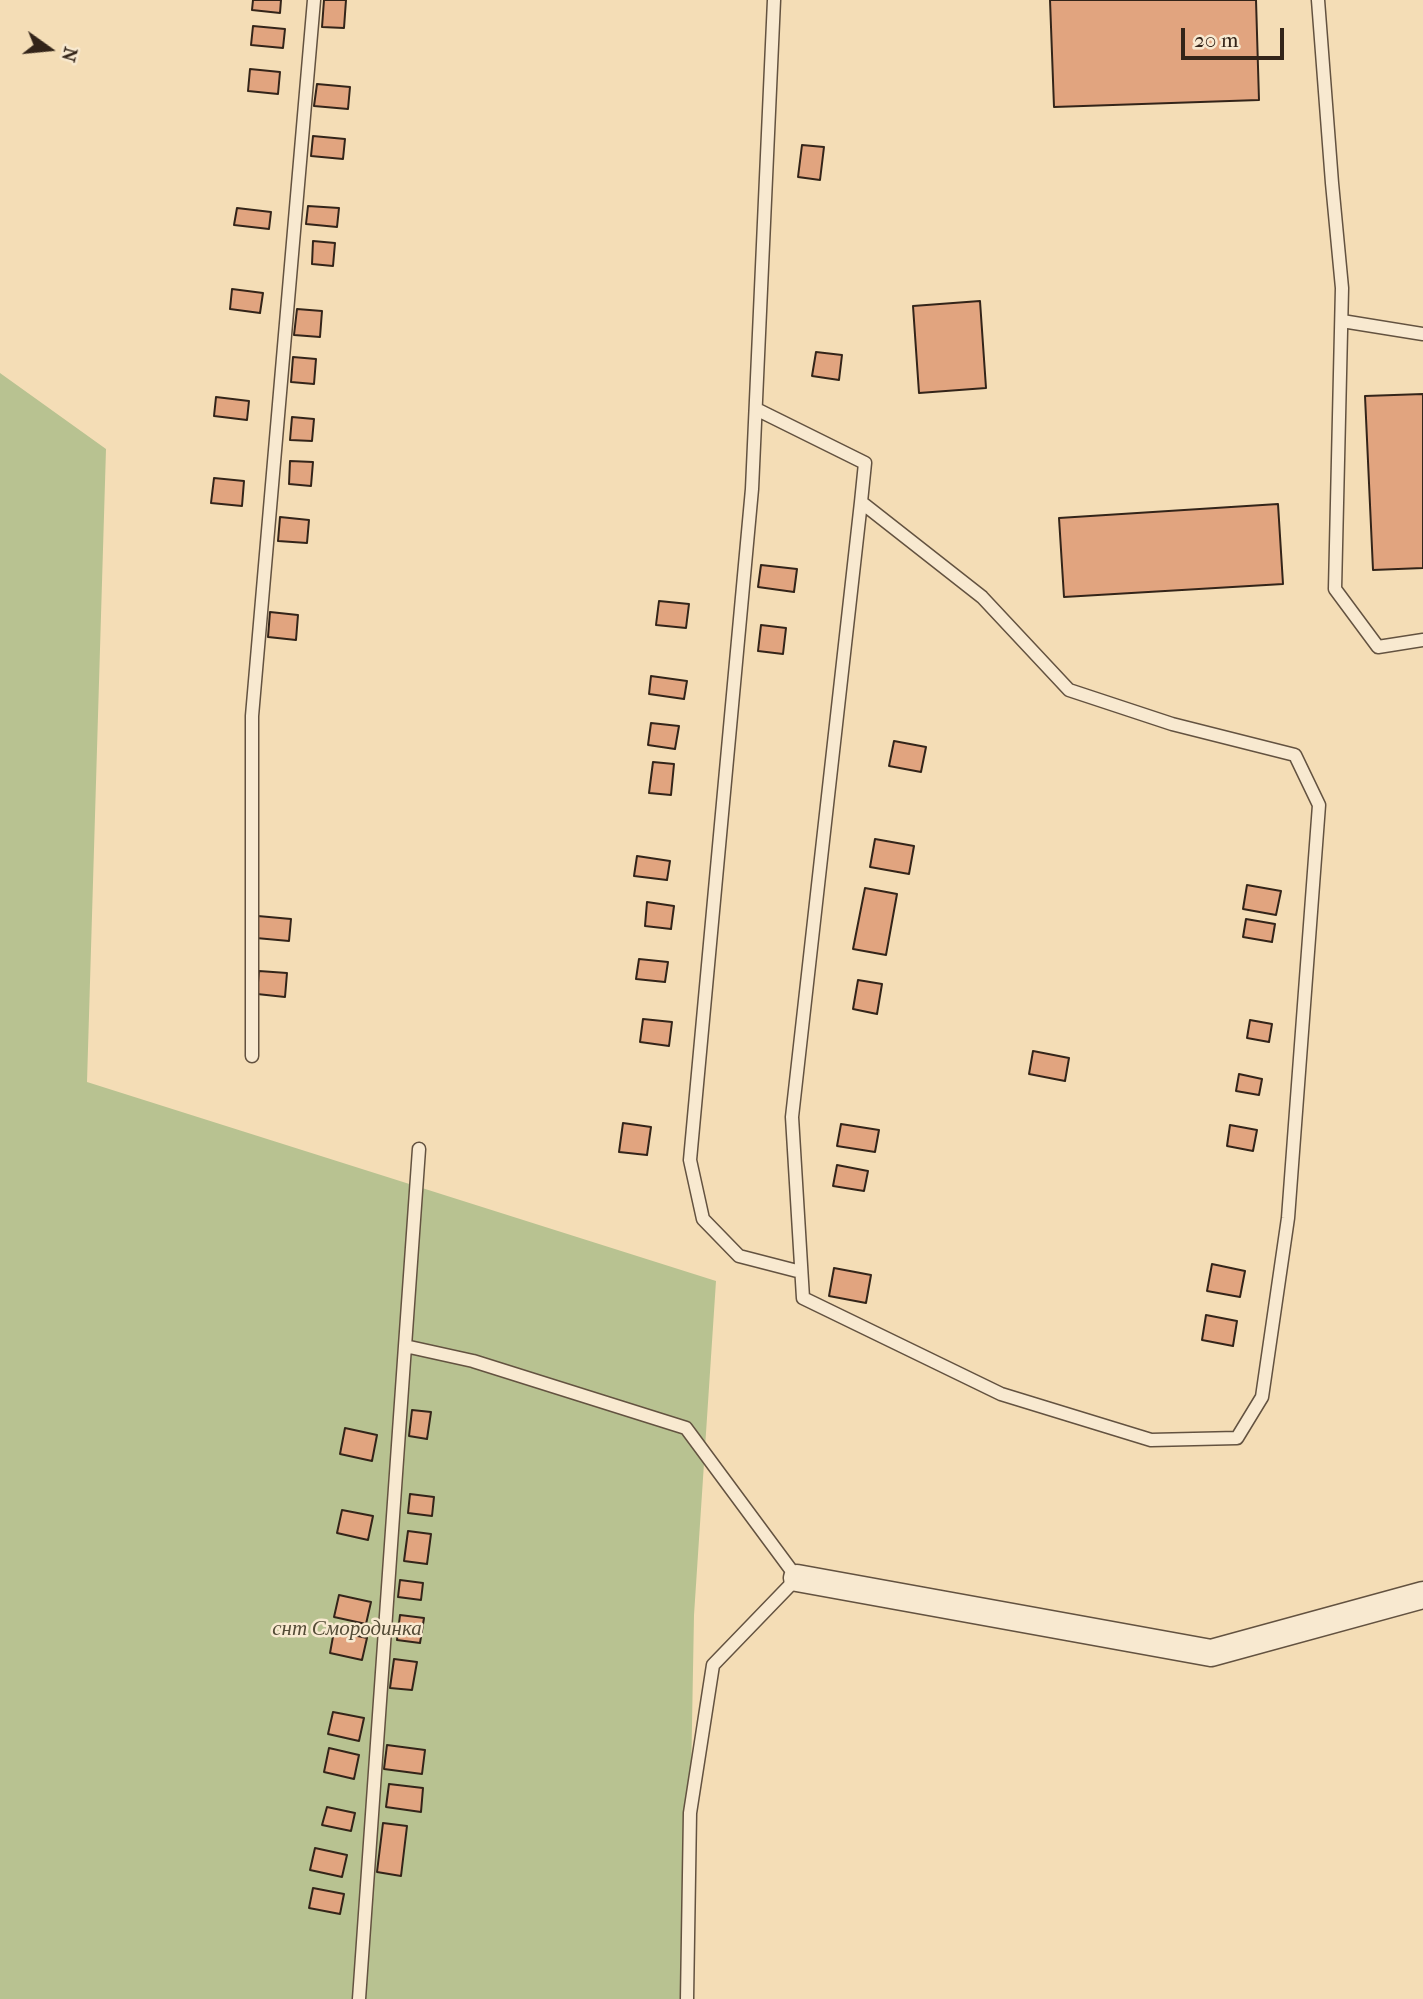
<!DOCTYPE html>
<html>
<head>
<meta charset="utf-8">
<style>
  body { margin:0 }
  #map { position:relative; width:1423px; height:1999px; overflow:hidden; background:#f4ddb6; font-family:"IM FELL French Canon",serif }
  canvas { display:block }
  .north { position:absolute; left:14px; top:14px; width:70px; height:70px; -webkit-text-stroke:5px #f8e9d0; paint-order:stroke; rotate:105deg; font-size:19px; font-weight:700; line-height:28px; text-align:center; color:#332419 }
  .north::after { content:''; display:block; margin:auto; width:24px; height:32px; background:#332419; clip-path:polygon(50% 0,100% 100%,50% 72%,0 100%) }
  .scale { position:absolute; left:1181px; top:28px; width:103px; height:32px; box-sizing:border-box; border:4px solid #332419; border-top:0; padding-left:9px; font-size:21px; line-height:24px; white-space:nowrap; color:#332419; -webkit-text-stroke:5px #f8e9d0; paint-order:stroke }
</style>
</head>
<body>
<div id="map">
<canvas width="1423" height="1999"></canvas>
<div class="north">N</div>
<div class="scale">20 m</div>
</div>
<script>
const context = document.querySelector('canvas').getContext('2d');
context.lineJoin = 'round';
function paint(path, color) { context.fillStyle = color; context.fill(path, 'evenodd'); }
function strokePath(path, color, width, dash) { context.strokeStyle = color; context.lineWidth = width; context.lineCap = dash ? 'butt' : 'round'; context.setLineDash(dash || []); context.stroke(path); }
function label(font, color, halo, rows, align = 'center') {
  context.font = font + ' "IM FELL French Canon",serif'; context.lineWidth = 5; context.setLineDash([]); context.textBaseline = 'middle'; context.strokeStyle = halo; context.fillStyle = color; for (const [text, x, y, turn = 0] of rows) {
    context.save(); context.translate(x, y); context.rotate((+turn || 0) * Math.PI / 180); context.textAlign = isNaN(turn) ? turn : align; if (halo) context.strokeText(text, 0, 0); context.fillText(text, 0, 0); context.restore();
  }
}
paint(new Path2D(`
  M0,373L106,449L87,1082L716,1281L694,1615L687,1999H0Z`), '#b8c291');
const building = new Path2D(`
  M253,0H281L280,13L252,10Z
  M324,0H346L344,28L322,27Z
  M1050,0H1256L1259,100L1054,107Z
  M253,26L285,29L283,48L251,45Z
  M250,69L280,72L278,94L248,91Z
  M317,84L350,87L348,109L314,106Z
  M313,136L345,139L343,159L311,156Z
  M802,145L824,147L820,180L798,177Z
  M308,206L339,208L337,227L306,224Z
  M237,208L271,212L269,229L234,225Z
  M313,241L335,243L333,266L312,264Z
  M232,289L263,293L260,313L230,309Z
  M980,301L986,388L919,393L913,306Z
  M297,309L322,311L320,337L294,335Z
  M816,352L842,355L839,380L812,376Z
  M293,357L316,359L314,384L291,382Z
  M1423,394V568L1373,570L1365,396Z
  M216,397L249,401L247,420L214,416Z
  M292,417L314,419L312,441L290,440Z
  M290,461L313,462L311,486L289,484Z
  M214,478L244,481L242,506L211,503Z
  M1278,504L1283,584L1064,597L1059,518Z
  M280,517L309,520L307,543L278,541Z
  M761,565L797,569L794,592L758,587Z
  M659,601L689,604L686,628L656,625Z
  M270,612L298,615L296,640L268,637Z
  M761,625L786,628L783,654L758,651Z
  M651,676L687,681L684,699L649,694Z
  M651,723L679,726L675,749L648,745Z
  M894,741L926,747L921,772L889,766Z
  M653,762L674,764L671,795L649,793Z
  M875,839L914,846L909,874L870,867Z
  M637,856L670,861L667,880L634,876Z
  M1247,885L1281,891L1276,915L1243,909Z
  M865,888L897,894L886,955L853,949Z
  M647,902L674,906L671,929L645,926Z
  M258,916L291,919L289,941L256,938Z
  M1246,919L1275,924L1272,942L1243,937Z
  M639,959L668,962L665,982L636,979Z
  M259,971L287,973L285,997L257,994Z
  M858,980L882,984L877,1014L853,1009Z
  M643,1019L672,1022L669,1046L640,1042Z
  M1250,1020L1272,1024L1269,1042L1247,1038Z
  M1033,1051L1069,1058L1065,1081L1029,1074Z
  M1239,1074L1262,1079L1259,1095L1236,1091Z
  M623,1123L651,1127L647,1155L619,1152Z
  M841,1124L879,1130L875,1152L837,1146Z
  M1230,1125L1257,1130L1253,1151L1227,1146Z
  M837,1165L868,1171L864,1191L833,1186Z
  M1212,1264L1245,1271L1240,1297L1207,1291Z
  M834,1268L871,1275L866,1303L829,1296Z
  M1206,1315L1237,1321L1233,1346L1202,1340Z
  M412,1410L431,1412L427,1439L409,1436Z
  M345,1428L377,1435L372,1461L340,1454Z
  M410,1494L434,1497L432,1516L408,1513Z
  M342,1510L373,1516L368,1540L337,1533Z
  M408,1531L431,1534L427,1564L404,1561Z
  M400,1580L423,1583L421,1600L398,1597Z
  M339,1595L371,1602L366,1624L334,1617Z
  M400,1615L424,1618L420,1643L397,1640Z
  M334,1631L367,1638L362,1660L330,1653Z
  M394,1659L417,1662L412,1690L390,1688Z
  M333,1712L364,1718L359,1741L328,1734Z
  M387,1745L425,1750L422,1774L384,1769Z
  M329,1748L359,1755L354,1779L324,1772Z
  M389,1784L423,1788L421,1812L386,1807Z
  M327,1807L355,1813L351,1831L322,1825Z
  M383,1823L407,1826L401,1876L377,1872Z
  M315,1848L347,1855L342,1877L310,1870Z
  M313,1888L344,1894L340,1914L309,1908Z`);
paint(building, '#e1a47f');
strokePath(building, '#332419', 2);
const service = new Path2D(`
  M774,0L752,489L690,1160L703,1219L739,1256L801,1272
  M1318,0L1332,183L1342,288L1335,589L1378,647L1423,640
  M1342,321L1423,334
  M756,409L865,463L861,502L792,1117L803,1298L1001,1394L1151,1440L1237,1438L1262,1397L1288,1218L1319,805L1295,755L1172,724L1069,690L982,597L861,502
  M252,1056V716L314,0
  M405,1346L419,1149
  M359,1999L405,1346L473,1361L686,1428L797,1578L713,1665L690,1813L687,1999`);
const minor = new Path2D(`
  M797,1578L1211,1653L1423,1595`);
strokePath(service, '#635240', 15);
strokePath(minor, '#635240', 29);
strokePath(service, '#f8e9d0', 12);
strokePath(minor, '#f8e9d0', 26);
label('italic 21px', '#544c37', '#f8e9d0', [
  ["снт Смородинка",347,1630]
]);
</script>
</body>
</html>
